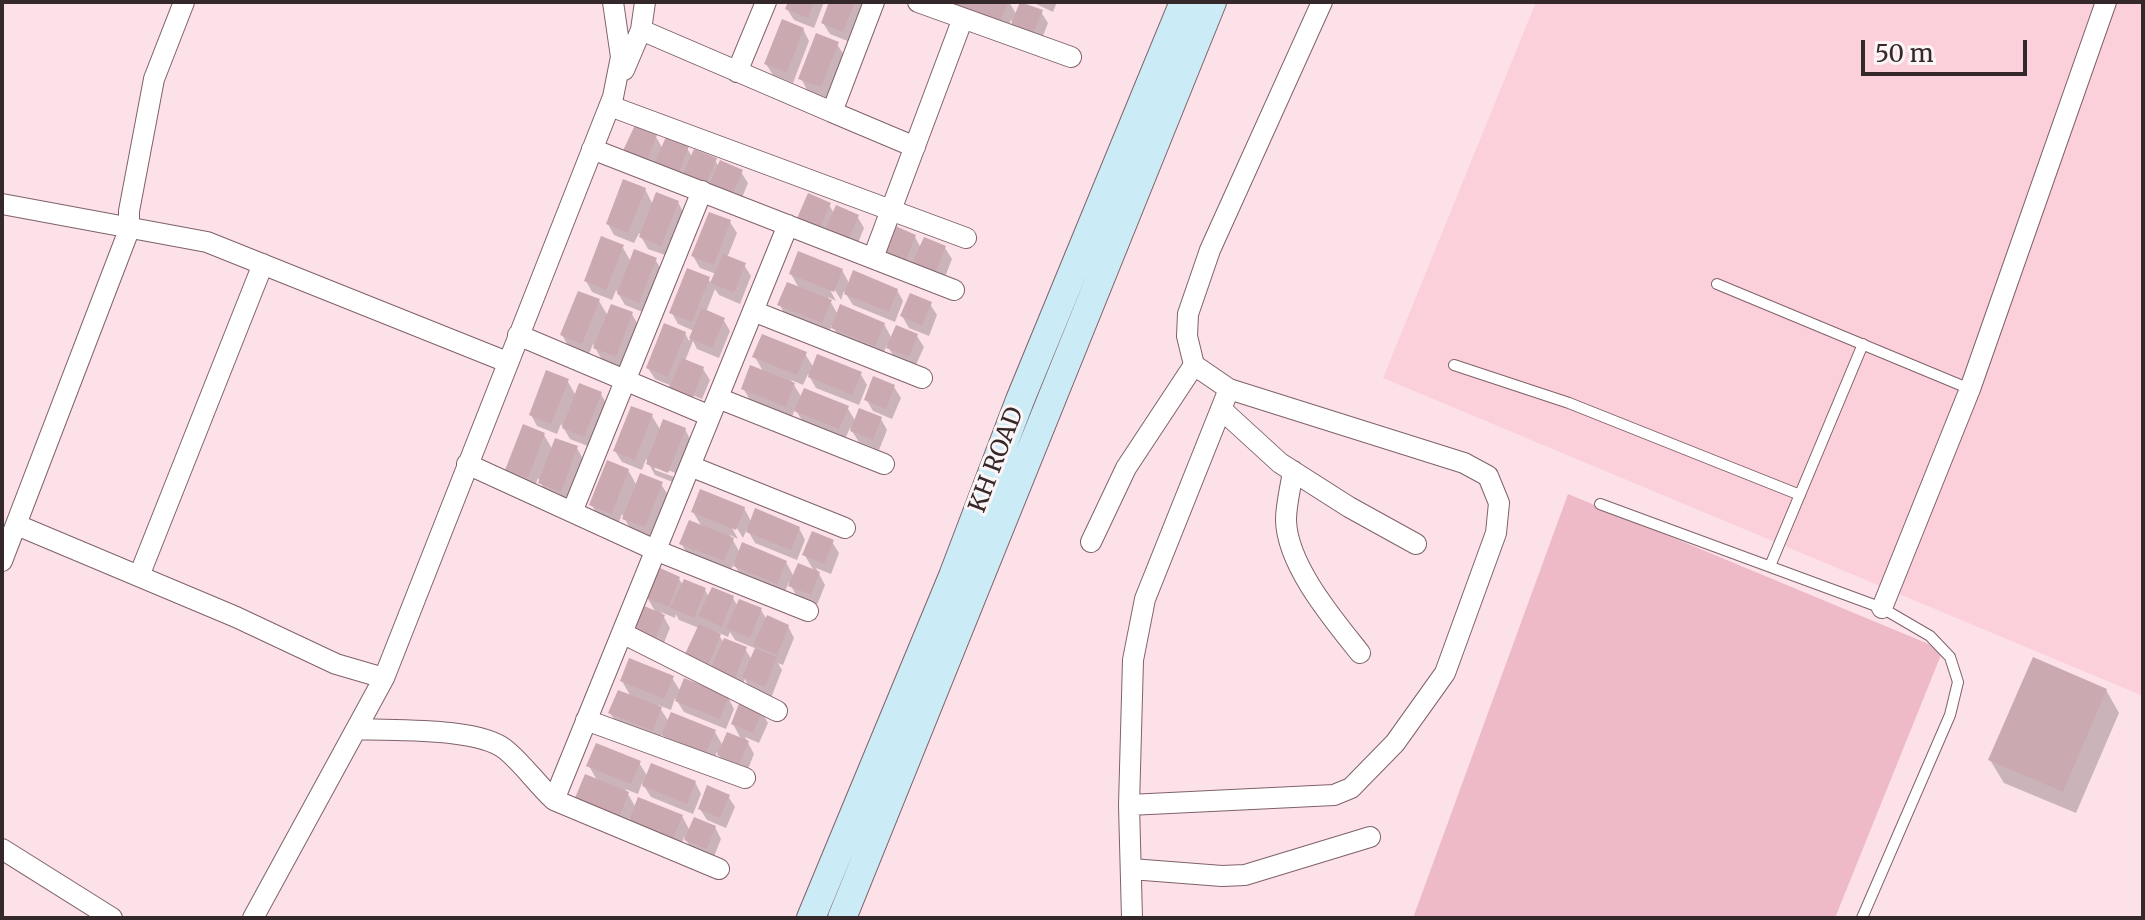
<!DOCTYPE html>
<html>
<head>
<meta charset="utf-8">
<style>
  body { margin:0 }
  #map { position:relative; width:2145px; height:920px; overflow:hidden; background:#fde1e8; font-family:Merriweather,serif }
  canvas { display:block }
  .frame { position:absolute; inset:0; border:4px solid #35282b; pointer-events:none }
  .scale { position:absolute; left:1861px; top:40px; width:166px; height:36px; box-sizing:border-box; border:4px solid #35282b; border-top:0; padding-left:10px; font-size:24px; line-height:28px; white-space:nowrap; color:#35282b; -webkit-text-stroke:6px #fcf5f6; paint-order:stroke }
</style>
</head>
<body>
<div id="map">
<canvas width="2145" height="920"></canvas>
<div class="frame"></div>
<div class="scale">50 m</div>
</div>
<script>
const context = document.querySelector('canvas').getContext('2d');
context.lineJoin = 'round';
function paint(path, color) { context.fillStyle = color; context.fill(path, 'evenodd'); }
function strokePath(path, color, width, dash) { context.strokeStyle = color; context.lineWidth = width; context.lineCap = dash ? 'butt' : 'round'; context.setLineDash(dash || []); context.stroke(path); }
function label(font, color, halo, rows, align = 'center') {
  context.font = font + ' Merriweather,serif'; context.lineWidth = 6; context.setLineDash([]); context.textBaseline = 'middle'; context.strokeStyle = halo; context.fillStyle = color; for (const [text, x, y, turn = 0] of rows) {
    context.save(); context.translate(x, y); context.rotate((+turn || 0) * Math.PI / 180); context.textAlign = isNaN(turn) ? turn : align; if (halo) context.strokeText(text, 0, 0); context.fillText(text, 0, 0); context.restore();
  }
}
paint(new Path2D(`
  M1536,2H2143V696L1383,378Z`), '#fbd0da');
paint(new Path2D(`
  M1568,494L1943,650L1835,918H1413Z`), '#eebac7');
paint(new Path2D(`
  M790,2H824L814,28L794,20L787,9Z
  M831,2H865L850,42L830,34L823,23Z
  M956,2H1009L1017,15L1041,12L1048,23L1040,44L1020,35L1011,20L1006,32L964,15Z
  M1032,2H1057L1053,12Z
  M803,29L809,41L793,83L773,75L766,64Z
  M837,44L844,55L827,98L807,90L801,78Z
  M656,137L663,149L687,148L692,157L715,160L719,167L741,172L748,183L737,210L630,166Z
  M645,189L653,205L678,202L684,214L668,256L648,249L639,233L634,243L614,235L608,224Z
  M829,205L834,213L857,216L864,228L853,255L803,234Z
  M730,222L737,233L727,258L744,265L751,276L740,304L719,295L715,289L706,312L723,319L730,331L719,358L697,349L693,341L685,361L703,369L710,380L702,399L678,389V398L672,386L655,379L648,368L685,333L689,341L694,331L678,324L672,313L708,279L712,284L716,274L700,268L693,256Z
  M915,237L921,248H945L952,259L941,287L889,266Z
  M622,246L631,262L655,259L662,271L645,313L625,305L616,290L612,300L592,292L586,281Z
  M842,270L850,285L897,290L903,301L895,322L853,305L844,291L841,300L830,282L827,284L836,301L828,297L838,315L884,324L892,339L917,336L924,347L915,367L895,359L887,345L882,356L840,339L832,325L828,334L786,317L780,305L800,290L791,274Z
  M599,301L608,316L632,314L638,325L622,367L602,360L593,344L589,354L569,347L562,335Z
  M930,304L937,315L929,336L909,328L902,316Z
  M805,354L814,368L860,373L867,385L859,405L816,388L808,374L803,385L791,380L802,398L847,407L856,422L881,419L887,430L879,450L859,442L850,428L845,439L803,422L795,409L792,417L750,400L743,388L764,373L755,357Z
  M567,380L576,396L601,394L607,405L590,447L570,439L561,424L557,434L537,426L531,415Z
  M894,387L901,398L892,419L873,411L866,399Z
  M652,416L661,431L685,429L691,441L678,474L655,465V470L677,478L675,483L655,475L646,459L642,470L622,462L615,451Z
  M544,435L553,450L577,448L583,459L567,502L547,494L538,478L534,489L514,481L507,470Z
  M628,470L637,486L661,484L668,495L651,537L631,530L622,514L618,524L598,517L592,505Z
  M744,508L752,523L799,528L805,540L797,560L755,543L747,529L743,538L732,520L729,522L738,539L730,535L740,553L786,562L794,577L814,571L804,554L832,542L839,553L831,574L816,568L825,585L817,605L797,597L789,582L784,594L741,577L734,563L730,572L688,555L681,543L702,527L693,512Z
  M679,579L683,585L705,590L709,597L733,598L738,607L761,610L767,620L788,626L794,638L783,665L778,663L782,670L771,698L750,689L745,679L741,688L694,665L688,654L699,628L679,620L676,614L675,618L661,612L670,628L659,655L638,646L656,613L647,597ZM717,632L728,637L730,632L735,640L757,649L752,660L745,649L724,643Z
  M672,678L681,692L728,697L734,709L726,729L684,712L675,698L671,710L658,705L669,722L715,732L723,746L742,741L733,724L761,711L768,723L759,743L745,737L754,754L746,774L726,767L717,752L712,764L670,746L662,733L659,741L617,724L610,713L631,697L622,681Z
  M2106,690L2119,713L2076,813L2004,783L1990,760Z
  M639,763L648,777L695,782L701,794L693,814L651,797L642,783L638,794L625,789L636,808L682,816L690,831L715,827L721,839L713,859L693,851L684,837L680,848L637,831L630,817L626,826L584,809L577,798L598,782L589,766Z
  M728,796L735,807L726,828L707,820L700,809Z`), '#0003');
paint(new Path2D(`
  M788,2H814L808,18L785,9Z
  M829,2H855L843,32L821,23Z
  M956,2H1008L1000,22L955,4Z
  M1020,2L1043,10L1033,33L1011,24Z
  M782,19L804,28L787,73L764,64Z
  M816,33L839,42L821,87L798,79Z
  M635,125L657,135L645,165L621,155Z
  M666,137L689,146L677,177L653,166Z
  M694,149L717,158L704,189L681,178Z
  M720,160L743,170L730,200L707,190Z
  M623,179L646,188L628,233L606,224Z
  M656,192L679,201L661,246L639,237Z
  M808,193L831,203L818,233L795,223Z
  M836,205L859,215L846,245L823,235Z
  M709,212L731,220L714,265L691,256Z
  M893,225L916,235L904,265L880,255Z
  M601,236L624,245L606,290L584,281Z
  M924,237L946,246L934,276L911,266Z
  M634,249L657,258L639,303L617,294Z
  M798,251L843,269L834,292L789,274Z
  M723,254L746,263L734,293L710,283Z
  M687,268L710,277L692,322L669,313Z
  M853,270L898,289L889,312L844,294Z
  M787,282L832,300L822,323L777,305Z
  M578,291L600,299L582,344L560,335Z
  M910,293L932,302L922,326L900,316Z
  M611,304L633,312L616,357L593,348Z
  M840,304L885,323L875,346L831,328Z
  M702,308L725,318L712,348L689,338Z
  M664,323L686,332L668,377L646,368Z
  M896,325L918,334L909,357L886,348Z
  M762,334L807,352L797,375L752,357Z
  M817,354L862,372L852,395L808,377Z
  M682,358L704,367L693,397L669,387Z
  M750,365L795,383L786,407L741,389Z
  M546,370L569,379L551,424L529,415Z
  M873,376L895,385L886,409L864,400Z
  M579,383L602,392L584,437L562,428Z
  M804,388L849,406L839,429L794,411Z
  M631,406L653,414L635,460L613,451Z
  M859,408L882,417L873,440L850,431Z
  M663,419L686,428L668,473L646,464Z
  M523,424L545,433L528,478L505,470Z
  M555,438L578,446L561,492L538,483Z
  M607,460L629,469L612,514L589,505Z
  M640,473L663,482L645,527L622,519Z
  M700,489L745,507L736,530L691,512Z
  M755,508L800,527L791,550L746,532Z
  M689,520L734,538L724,561L679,544Z
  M812,531L834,540L824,564L802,555Z
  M742,542L787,561L777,584L733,566Z
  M798,563L820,572L811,595L788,586Z
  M658,567L680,577L669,607L644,597Z
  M684,579L706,588L694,618L670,608Z
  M712,587L734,596L722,627L698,616Z
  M739,599L762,608L750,638L726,628Z
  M642,605L665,615L653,645L629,635Z
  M767,615L789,625L777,655L753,645Z
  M699,624L721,634L709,664L685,654Z
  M724,638L747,647L735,678L711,668Z
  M755,648L777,657L765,687L742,677Z
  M2033,657L2107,689L2063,792L1988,760Z
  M629,658L674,676L664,699L620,681Z
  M684,678L729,696L720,719L675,701Z
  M618,690L662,707L653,731L608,713Z
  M740,701L763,710L753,733L731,724Z
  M671,712L716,730L706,753L661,735Z
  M727,732L749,741L739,764L717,755Z
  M596,743L641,761L631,784L586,766Z
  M651,763L696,781L687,804L642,786Z
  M585,774L629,792L620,816L575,798Z
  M707,785L730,795L720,818L698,809Z
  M638,797L683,815L673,838L629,820Z
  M694,817L716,826L707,849L684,840Z`), '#caa9b1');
const service = new Path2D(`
  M1717,284L1970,389
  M1454,365L1569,403L1800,495
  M1600,504L1882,608L1930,636L1950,657L1958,682L1950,715L1862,918
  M1770,566L1863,344`);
const minor = new Path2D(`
  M918,2L1071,57
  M641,30L832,112L874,2
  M624,70L641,30L645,2
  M737,72L766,2
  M610,106L966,238
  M832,112L915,147
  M592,149L954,290
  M2,204L207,242L507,362
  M873,258L963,18
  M753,311L922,378
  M518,335L710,416
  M718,398L884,464
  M1221,409L1280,463L1349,507L1416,544
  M467,464L655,550L808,611
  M690,466L845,528
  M1293,471C1291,486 1286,504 1286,520C1287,565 1333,619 1360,653
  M572,512L702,191
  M17,525L236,617L336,664L384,678
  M1091,542L1126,468L1194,365
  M2,561L129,230V211L154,79L184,2
  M139,576L263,264
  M1882,608L1970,389L2106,2
  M622,633L777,711
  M586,720L745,778
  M358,729C394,731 479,727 506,750C523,764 537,784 554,800
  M1129,805L1334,795L1351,788L1395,743L1445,673L1496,533L1499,503L1488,476L1464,463L1229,389L1194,365L1187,336L1188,314L1210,250L1322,2
  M2,849L112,918
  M719,869L554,800L788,225
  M1131,869L1222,876L1245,875L1370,837
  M253,918L384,678L613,97L621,57L613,2
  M1132,918L1129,805L1133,660L1145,599L1229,389`);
const secondary = new Path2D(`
  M811,918L953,576L1020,400L1184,2
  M842,918L1212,2`);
strokePath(service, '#7f6269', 12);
strokePath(minor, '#7f6269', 22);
strokePath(secondary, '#7f6269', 30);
strokePath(service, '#fff', 10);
strokePath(minor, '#fff', 20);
strokePath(secondary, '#cbebf6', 28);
label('24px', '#35282b', '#fcf5f6', [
  ["KH ROAD",997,460,-69]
]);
</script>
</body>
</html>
